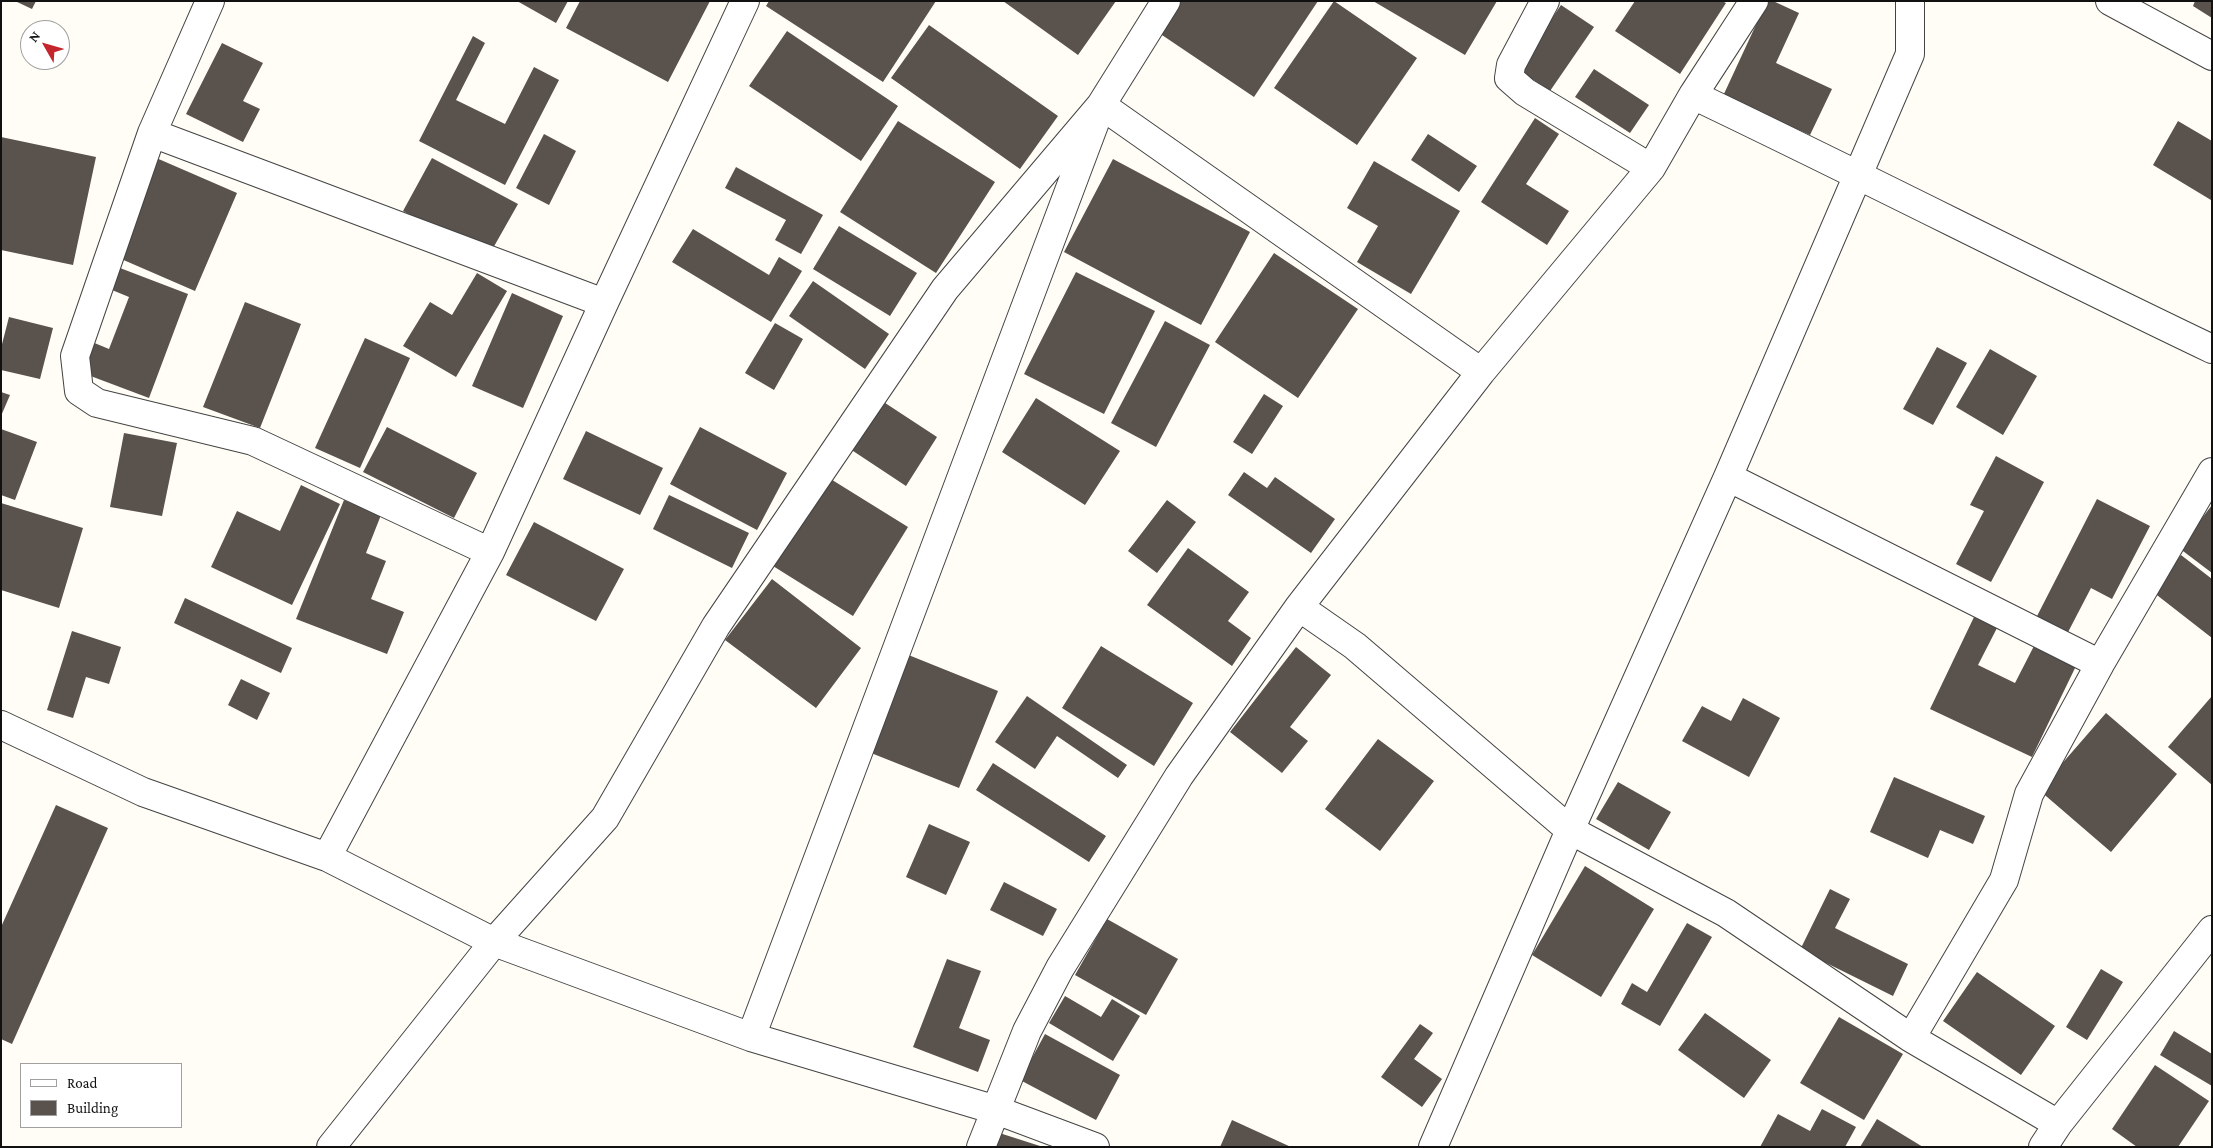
<!DOCTYPE html>
<html>
<head>
<meta charset="utf-8">
<style>
  body { margin:0 }
  #map { position:relative; width:2213px; height:1148px; overflow:hidden; background:#fffdf5; font-family:"Crimson Pro",serif }
  canvas { display:block }
  .frame { position:absolute; inset:0; border:2px solid #111; pointer-events:none }
  .legend { position:absolute; left:20px; top:1063px; width:162px; height:65px; box-sizing:border-box; background:#fff; border:1px solid #a0a0a0; margin:0; padding:6px 9px; list-style:none; font-size:15px; color:#111 }
  .legend li { display:flex; align-items:center; gap:10px; height:25px }
  .legend b { width:25px; border:1px solid #a0a0a0 }
  .north { position:absolute; left:20px; top:20px; width:50px; height:50px; box-sizing:border-box; background:#fff; border:1px solid #a0a0a0; border-radius:50%; rotate:308deg; font-size:14px; font-weight:700; line-height:20px; text-align:center; color:#111 }
  .north::after { content:''; display:block; margin:auto; width:18px; height:22px; background:#c4262e; clip-path:polygon(50% 0,100% 100%,50% 72%,0 100%) }
</style>
</head>
<body>
<div id="map">
<canvas width="2213" height="1148"></canvas>
<div class="frame"></div>
<ul class="legend">
<li><b style="height:6px;background:#fff"></b>Road</li>
<li><b style="height:14px;background:#5a524d"></b>Building</li>
</ul>
<div class="north">N</div>
</div>
<script>
const context = document.querySelector('canvas').getContext('2d');
context.lineJoin = 'round';
function paint(path, color) { context.fillStyle = color; context.fill(path, 'evenodd'); }
function strokePath(path, color, width, dash) { context.strokeStyle = color; context.lineWidth = width; context.lineCap = dash ? 'butt' : 'round'; context.setLineDash(dash || []); context.stroke(path); }
paint(new Path2D(`
  M15,1H36L32,9Z
  M517,1H568L556,23Z
  M580,1H710L668,82L566,28Z
  M769,1H936L883,82L766,6Z
  M1003,1H1116L1078,55Z
  M1181,1H1318L1254,97L1159,33Z
  M1334,1L1417,58L1357,145L1274,88Z
  M1373,1H1497L1465,55Z
  M1635,1H1722L1726,3L1680,74L1615,31Z
  M1767,1H1773L1799,13L1776,63L1832,89L1810,135L1723,96Z
  M2195,1H2212V18L2193,6Z
  M1561,5L1594,27L1550,91L1517,69Z
  M929,25L1058,116L1020,169L891,78Z
  M787,31L898,106L861,161L749,86Z
  M473,36L485,43L456,100L505,124L534,67L559,80L505,185L419,141Z
  M222,43L263,63L243,101L260,109L243,142L186,114Z
  M1594,69L1649,105L1630,133L1575,97Z
  M1535,118L1559,134L1526,184L1569,211L1547,245L1481,202Z
  M898,121L995,182L936,273L840,212Z
  M2178,121L2212,141L2211,200L2153,165Z
  M544,134L576,151L549,205L516,188Z
  M1428,134L1477,166L1459,192L1411,160Z
  M1,137L96,157L73,265L1,250Z
  M154,157L237,193L195,291L112,255Z
  M432,158L518,204L488,257L403,211Z
  M1113,159L1250,232L1201,325L1064,252Z
  M1374,161L1460,211L1411,294L1357,262L1378,226L1347,208Z
  M736,167L823,215L801,254L775,240L786,220L725,188Z
  M839,226L917,273L890,316L813,269Z
  M693,229L769,275L779,257L802,271L771,322L672,262Z
  M1274,253L1358,309L1298,398L1215,342Z
  M120,268L188,294L149,398L80,372L92,342L109,349L129,297L112,290Z
  M1076,272L1155,311L1104,414L1024,374Z
  M477,273L507,291L456,377L403,346L430,302L452,315Z
  M813,281L889,334L865,369L789,316Z
  M512,293L563,316L523,408L472,386Z
  M245,302L301,324L260,428L203,407Z
  M9,317L53,328L40,379L1,370V348Z
  M1165,321L1210,345L1156,447L1111,423Z
  M775,323L803,339L774,390L745,373Z
  M365,338L410,358L360,468L315,448Z
  M1937,347L1967,363L1933,425L1903,409Z
  M1990,349L2037,376L2003,435L1956,407Z
  M1,392L10,395L1,416Z
  M1264,394L1283,406L1252,454L1233,442Z
  M876,397L937,437L906,486L844,445Z
  M1036,398L1120,451L1085,505L1002,452Z
  M387,427L477,473L454,518L363,472Z
  M700,427L787,473L757,530L670,484Z
  M1,429L37,442L15,500L1,495Z
  M586,431L663,468L640,515L563,479Z
  M124,433L177,443L162,516L110,507Z
  M1996,456L2044,482L1991,582L1956,564L1984,511L1970,505Z
  M1244,472L1267,488L1275,477L1335,519L1311,553L1228,495Z
  M829,478L908,527L853,616L773,566Z
  M301,485L340,504L292,605L211,567L237,511L280,531Z
  M669,495L749,533L732,568L653,529Z
  M2097,499L2150,526L2112,599L2091,588L2066,636L2035,620Z
  M344,500L381,515L366,553L386,561L371,599L404,612L387,654L296,619Z
  M1167,500L1196,522L1157,573L1128,551Z
  M1,503L83,528L59,608L1,590Z
  M2212,505V573L2179,548Z
  M534,522L624,569L596,621L506,575Z
  M1188,548L1249,592L1228,621L1251,638L1232,666L1147,605Z
  M2181,555L2212,579V638L2153,592Z
  M772,579L861,648L816,708L725,640Z
  M185,598L292,648L281,673L174,623Z
  M1974,617L1997,628L1978,665L2015,683L2034,646L2076,666L2032,757L1930,709Z
  M72,631L121,647L109,684L86,677L73,718L47,710Z
  M1101,646L1193,703L1154,766L1062,708Z
  M1296,647L1331,675L1290,727L1308,741L1282,773L1230,732Z
  M906,654L998,691L959,788L866,751Z
  M241,679L270,693L257,720L228,705Z
  M1027,696L1127,765L1118,778L1057,736L1035,769L995,742Z
  M2212,696V785L2168,747Z
  M1743,698L1780,718L1749,777L1682,741L1702,706L1731,721Z
  M2106,713L2177,774L2111,852L2039,790Z
  M1378,739L1434,781L1380,851L1325,809Z
  M993,763L1106,836L1089,862L976,790Z
  M1894,777L1985,816L1973,844L1940,830L1928,858L1870,832Z
  M1618,782L1671,812L1649,850L1596,819Z
  M56,805L108,828L12,1044L1,1039V927Z
  M929,824L970,842L946,895L906,877Z
  M1585,866L1654,909L1601,997L1532,955Z
  M1004,882L1057,909L1043,936L990,910Z
  M1830,889L1850,899L1835,928L1908,964L1893,996L1800,950Z
  M1107,919L1178,959L1146,1015L1075,975Z
  M1687,923L1712,937L1660,1026L1621,1004L1632,983L1647,992Z
  M947,959L981,971L959,1028L990,1040L978,1072L913,1047Z
  M2101,969L2123,982L2087,1040L2066,1027Z
  M1977,972L2055,1026L2021,1075L1943,1021Z
  M1065,996L1101,1017L1112,999L1140,1016L1113,1061L1049,1023Z
  M1705,1013L1771,1060L1744,1098L1678,1050Z
  M1839,1017L1903,1054L1864,1120L1800,1083Z
  M1420,1024L1433,1033L1414,1059L1442,1079L1422,1107L1381,1077Z
  M2174,1031L2212,1054V1086L2160,1055Z
  M1045,1034L1120,1075L1096,1120L1020,1080Z
  M2155,1065L2209,1101L2178,1147H2137L2112,1129Z
  M1822,1109L1856,1127L1845,1147H1760L1778,1114L1810,1131Z
  M1877,1119L1923,1147H1860Z
  M1232,1120L1291,1147H1220Z
  M990,1130L1040,1146V1147H984Z`), '#5a524d');
const minor = new Path2D(`
  M1545,1L1511,65L1509,78L1525,92L1651,168
  M2110,1L2212,56
  M1693,95C1867,178 2038,266 2212,349
  M1101,105L1481,372
  M152,133L210,1
  M1728,477L2100,664
  M490,552L253,441L97,403L79,391L75,356L152,133L604,303
  M1299,607L1355,646L1570,830L1726,913L1911,1038L2058,1124
  M1,725L143,792L327,857L494,942L751,1037L996,1110L1095,1147
  M327,857L490,552L604,303L745,1
  M751,1037L1095,122
  M1911,1038L2004,880L2029,794L2100,664L2212,472
  M331,1147L494,942L605,818L716,626L945,289L1101,105L1166,1
  M981,1147L1027,1031L1060,968L1179,776L1299,607L1481,372L1651,168L1693,95L1754,1
  M1433,1147L1570,830L1728,477L1910,54V1
  M2043,1147L2058,1124L2212,930`);
strokePath(minor, '#444', 30);
strokePath(minor, '#fff', 28);
</script>
</body>
</html>
